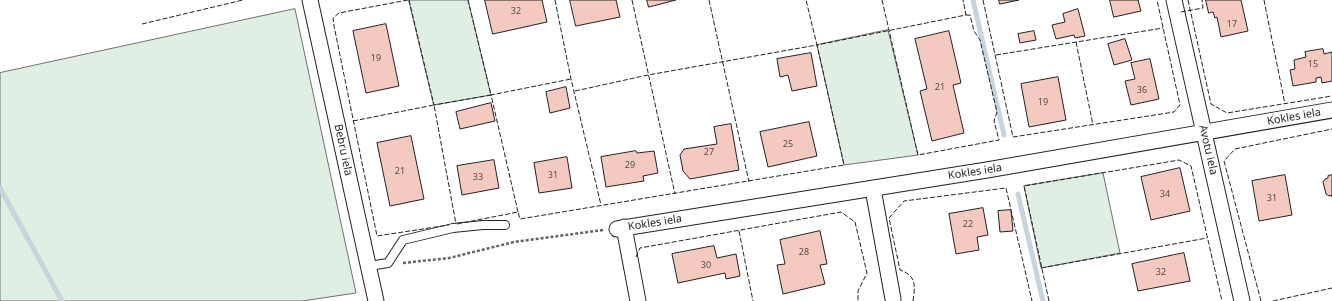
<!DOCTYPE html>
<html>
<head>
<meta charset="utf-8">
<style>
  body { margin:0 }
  canvas { display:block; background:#fff }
</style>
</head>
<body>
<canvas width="1332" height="301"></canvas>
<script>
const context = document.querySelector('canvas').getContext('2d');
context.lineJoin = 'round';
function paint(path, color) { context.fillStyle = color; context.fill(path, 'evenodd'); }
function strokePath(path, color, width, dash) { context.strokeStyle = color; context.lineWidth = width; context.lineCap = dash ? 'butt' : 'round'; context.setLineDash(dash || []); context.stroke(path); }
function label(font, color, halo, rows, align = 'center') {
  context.font = font + ' "Noto Sans",sans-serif'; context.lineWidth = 3; context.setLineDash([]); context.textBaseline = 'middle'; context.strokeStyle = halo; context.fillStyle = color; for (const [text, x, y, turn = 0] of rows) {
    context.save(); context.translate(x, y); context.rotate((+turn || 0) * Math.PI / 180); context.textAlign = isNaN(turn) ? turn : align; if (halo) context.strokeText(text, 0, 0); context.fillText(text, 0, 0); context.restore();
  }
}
const green = new Path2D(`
  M409,0H468L491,95L434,105Z
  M295,9L356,293L302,301H0V73Z
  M888,30L918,155L844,165L817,45Z
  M1103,173L1120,253L1041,268L1024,186Z`);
paint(green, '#e0efe3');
strokePath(green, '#6f6f6f', 1);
strokePath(new Path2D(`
  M973,0L1004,135
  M0,188L62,301
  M1018,194L1043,301`), '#c7d3dd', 5);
const building = new Path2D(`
  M485,0H542L547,22L493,34Z
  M570,0H616L620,17L576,26Z
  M647,0H676L649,7Z
  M999,0H1019L1000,4Z
  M1110,0H1138L1141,11L1114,17Z
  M1206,0H1241L1248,31L1221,37L1217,17L1215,18L1213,12L1209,13Z
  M1078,9L1085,36L1075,38L1074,35L1056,39L1052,25L1065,22L1063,14Z
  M386,24L399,86L366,93L353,31Z
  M949,31L961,83L953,85L964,133L932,141L920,91L927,89L915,39Z
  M1034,31L1036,40L1020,43L1018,34Z
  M1125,39L1132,60L1114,65L1108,44Z
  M1323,49L1324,54L1332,52V81L1322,83L1321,77L1316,78V82L1293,86L1290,70L1295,69L1294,60L1306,57L1305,52Z
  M811,53L817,86L792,91L788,75L780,77L777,59Z
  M1150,59L1159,99L1131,105L1125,81L1135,79L1131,63Z
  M1058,77L1066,120L1029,127L1021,84Z
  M566,87L570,108L550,113L546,92Z
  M491,103L495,121L460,129L456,112Z
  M809,122L817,156L768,167L760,132Z
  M731,124L739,170L690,179L683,171L680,155L684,149L717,144L714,127Z
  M411,136L424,199L390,206L377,143Z
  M636,151L637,153L654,151L658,173L643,176L644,181L606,187L601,157Z
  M567,157L572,188L539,193L534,163Z
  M494,160L499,188L462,195L457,166Z
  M1180,168L1190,211L1151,220L1141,177Z
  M1285,175L1292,215L1259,221L1252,181Z
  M1332,175V197V195L1329,196L1326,194L1323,182L1325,179L1328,178V176Z
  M983,208L988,235L977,237L979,250L956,254L949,214Z
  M1011,210L1013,231L1000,232L998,211Z
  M820,231L827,264L820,265L825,284L783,294L777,265L785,264L780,240Z
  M714,246L717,258L736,254L740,276L726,279L725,273L678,283L672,254Z
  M1184,253L1190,281L1138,291L1132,264Z`);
paint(building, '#f3c9c0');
strokePath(building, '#222', 1);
const service = new Path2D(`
  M369,266L388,263L403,240L453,228L483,225H505`);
const minor = new Path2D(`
  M310,0L376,301
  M1174,0L1242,301
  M873,189L893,299
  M624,227L638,301
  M617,229L987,170L1332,110`);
strokePath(service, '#222', 10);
strokePath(minor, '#222', 17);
strokePath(new Path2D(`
  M403,263L449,258L514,242L603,230`), '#646464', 2.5, [3, 2]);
strokePath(service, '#fff', 8);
strokePath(minor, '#fff', 15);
strokePath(new Path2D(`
  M408,0L339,13L333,18L334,26L377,236L449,225
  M409,0L434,105L491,95L468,0
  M555,0L571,79L601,205
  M632,0L675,194
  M709,0L749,182
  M882,0L918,155L999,140L994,121L997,112L980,40L974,31L970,15H966
  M983,0L1013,137L1174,112L1180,105L1157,0
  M1188,0L1211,104L1227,113L1332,96
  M1264,0L1285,104
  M1181,12L1203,8L1202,0
  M142,24L243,0
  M1076,42L1093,125
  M996,55L1163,28
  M575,91L648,75L817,45L806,0
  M353,121L434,105L456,224
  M518,212L491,95L571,79
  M457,224L518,212L520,219L844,165L817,45L966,15L963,0
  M739,231L753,301
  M636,257L640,248L841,212L855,222L867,273L858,291V301
  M1041,268L1207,238
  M913,301C915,286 917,276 900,270L889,218L904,201L1006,188L1032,301
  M1049,301L1024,186L1179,160L1191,166L1222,301
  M1261,301L1224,161L1235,149L1332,129
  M1273,301L1332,288`), '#222', 1, [5, 2]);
label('9px', '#564c4a', null, [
  ["32",516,11],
  ["17",1232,24],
  ["19",376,58],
  ["15",1313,64],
  ["21",940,87],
  ["36",1142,90],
  ["19",1043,102],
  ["25",788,144],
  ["27",709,152],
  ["29",630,165],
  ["21",400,171],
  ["31",553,175],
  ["33",478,177],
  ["34",1165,194],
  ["31",1272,198],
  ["22",968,224],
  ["28",804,252],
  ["30",706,265],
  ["32",1161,272]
]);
label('11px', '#222', '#fff', [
  ["Kokles iela",1294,117,-10],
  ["Bebru iela",343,150,78],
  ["Avotu iela",1208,150,77],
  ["Kokles iela",975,172,-9],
  ["Kokles iela",655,223,-9]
]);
</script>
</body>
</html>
